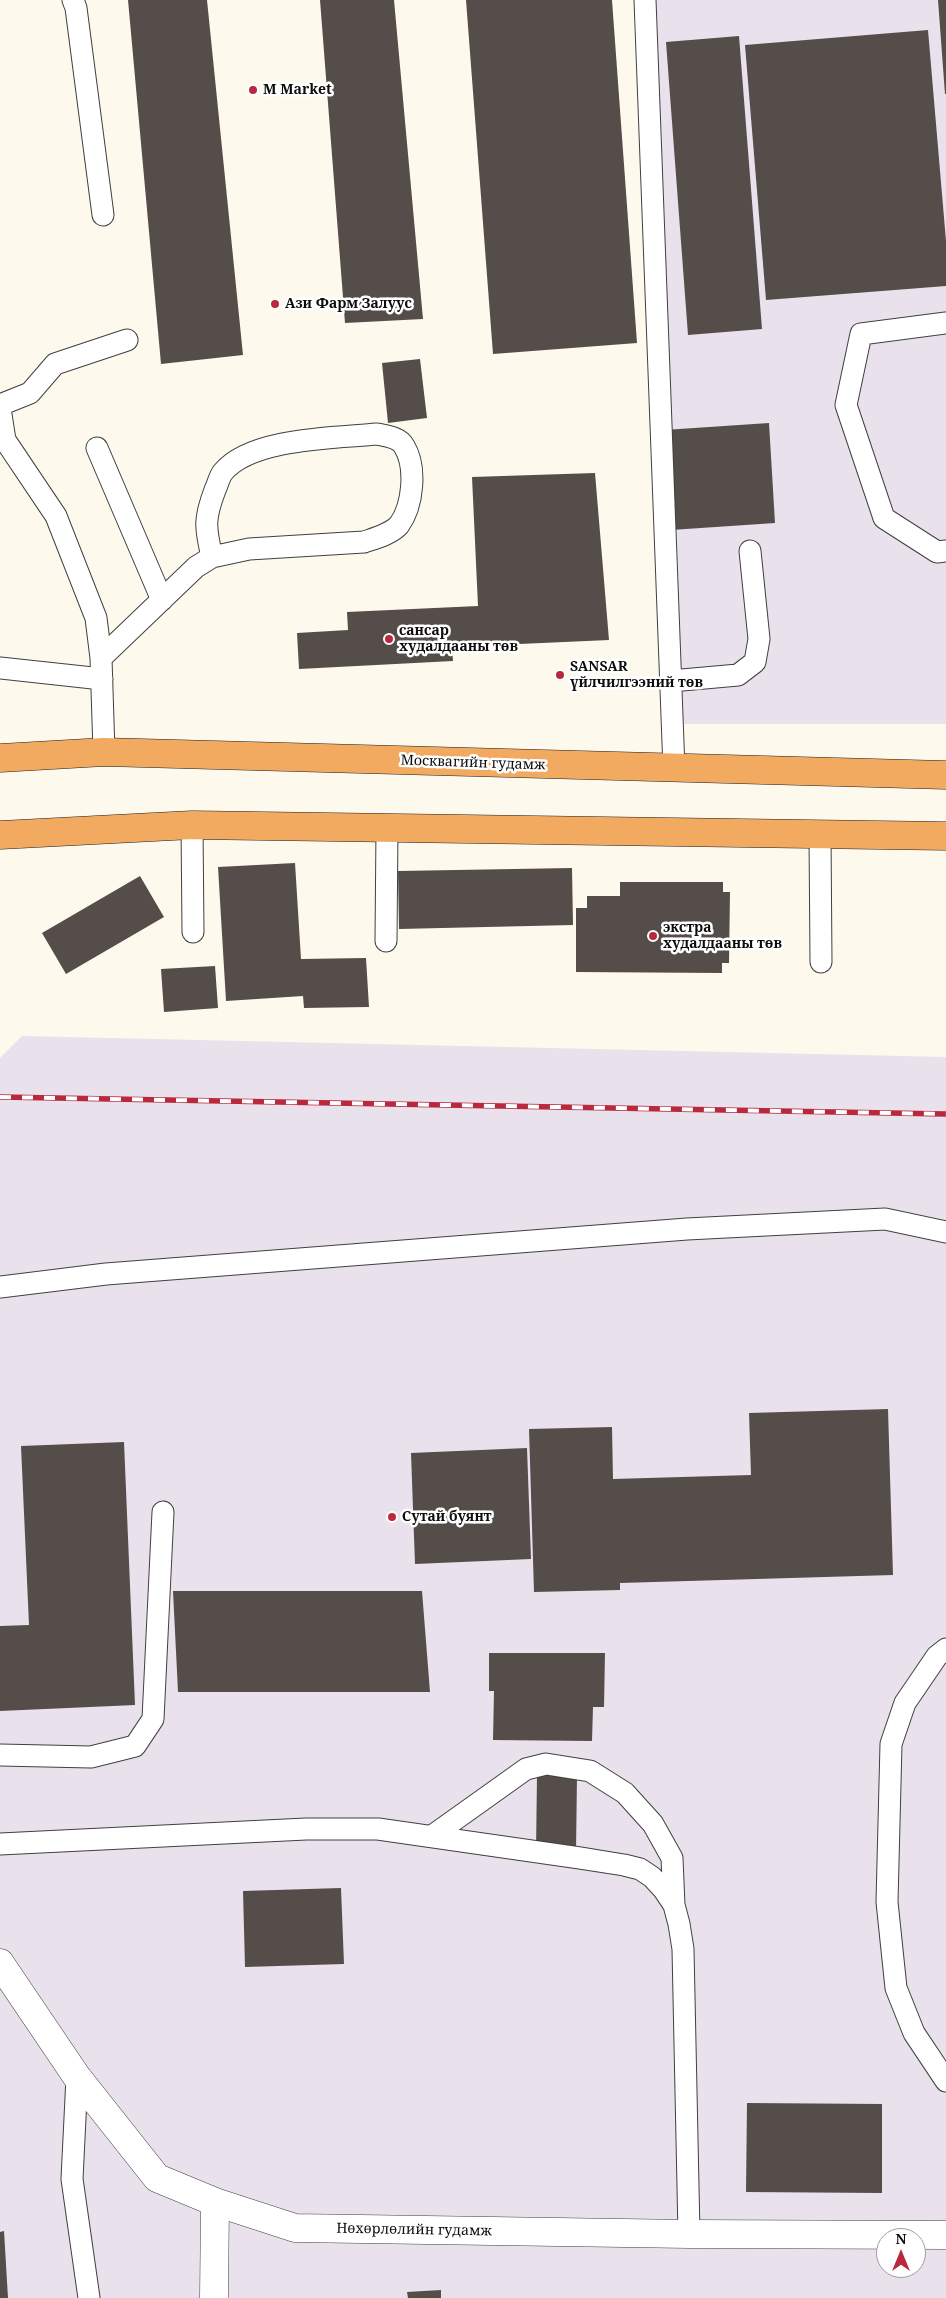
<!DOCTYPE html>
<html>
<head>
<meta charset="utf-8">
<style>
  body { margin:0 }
  #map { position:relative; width:946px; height:2298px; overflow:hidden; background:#fef9ed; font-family:"Noto Serif",serif }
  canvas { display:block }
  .north { position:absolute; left:876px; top:2228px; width:50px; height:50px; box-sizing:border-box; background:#fff; border:1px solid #9e9e9e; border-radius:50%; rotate:0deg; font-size:14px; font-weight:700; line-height:20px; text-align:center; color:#0d0d0d }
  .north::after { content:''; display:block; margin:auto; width:18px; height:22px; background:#b8293e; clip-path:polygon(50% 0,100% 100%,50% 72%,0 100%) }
</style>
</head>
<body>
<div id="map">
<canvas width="946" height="2298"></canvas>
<div class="north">N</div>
</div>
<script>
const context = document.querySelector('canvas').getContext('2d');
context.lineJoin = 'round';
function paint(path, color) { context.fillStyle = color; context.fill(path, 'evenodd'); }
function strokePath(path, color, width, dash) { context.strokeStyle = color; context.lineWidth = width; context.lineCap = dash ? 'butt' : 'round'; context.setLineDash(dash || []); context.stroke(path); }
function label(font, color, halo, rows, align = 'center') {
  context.font = font + ' "Noto Serif",serif'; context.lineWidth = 5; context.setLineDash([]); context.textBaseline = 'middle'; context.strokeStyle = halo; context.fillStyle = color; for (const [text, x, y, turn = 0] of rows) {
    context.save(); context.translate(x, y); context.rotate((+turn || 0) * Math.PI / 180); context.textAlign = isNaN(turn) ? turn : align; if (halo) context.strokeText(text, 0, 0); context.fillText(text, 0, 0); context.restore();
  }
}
paint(new Path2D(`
  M635,0H946V724H679Z
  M22,1036L946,1057V2298H0V1058ZM886,2238H916V2268H886Z`), '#e9e1eb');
paint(new Path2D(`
  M128,0H207L243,355L161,364Z
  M320,0H394L423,319L345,323Z
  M466,0H612L637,343L493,354Z
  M938,0H946V94H945Z
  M928,30L946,241V286L766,300L745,45Z
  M739,36L762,329L688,335L666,42Z
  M420,359L427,418L388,423L382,363Z
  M769,423L775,523L671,530L664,430Z
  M595,473L609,640L452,647L453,661L299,669L297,633L348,630L347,612L478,606L472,477Z
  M295,863L301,959L366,958L369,1007L304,1008L303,996L226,1001L218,867Z
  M572,868L573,925L399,929L398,871Z
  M140,876L164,917L66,974L42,933Z
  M620,882H723V892H730L729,963H722V973L576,972V908H587V896H620Z
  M215,966L218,1008L164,1012L161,969Z
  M888,1409L893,1575L620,1583V1590L534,1592L529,1429L612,1427L613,1479L751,1475L749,1413Z
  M124,1442L135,1705L0,1711V1626L29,1625L21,1446Z
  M527,1448L531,1559L415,1564L411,1453Z
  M173,1591H422L430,1692H178Z
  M489,1653H605L604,1707H593L592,1741L493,1740L494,1691H489Z
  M537,1775H577L576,1852H536Z
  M341,1888L344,1964L245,1967L243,1891Z
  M747,2103L882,2104V2193L746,2192Z
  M4,2231L8,2298H0V2232Z
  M441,2290V2298H408L407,2292Z`), '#554d4a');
const service = new Path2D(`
  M73,0L76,8L103,215
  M645,0L674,769
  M946,323L861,334L846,405L884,518L937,552L946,551
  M0,405L30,393L55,364L127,340
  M0,408L5,440H0
  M5,440L56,516L96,618L101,658L104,752
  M97,448L162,600
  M101,658L196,567L212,557L249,549L364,542C376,538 391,534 399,525C413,506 417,467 404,446C399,437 386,436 377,434C334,438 251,438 223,472C219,477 218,484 215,490C204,519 205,527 212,557
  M0,668L102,679
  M671,681L738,675L755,662L759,639L750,551
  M192,825L193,932
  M820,835L821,962
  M386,941L387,828
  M0,1287L106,1274L687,1229L885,1219L946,1232
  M946,1649L937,1656L905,1703L891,1744L887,1902L896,1988L914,2033L946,2081
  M0,1755L91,1757L135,1746L153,1719L163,1512
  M432,1836L526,1769L546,1764L590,1771L625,1793L653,1824L672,1858L674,1905
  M0,1844L306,1829H378L580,1858L624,1865L640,1869L652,1877L664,1890L674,1905L679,1924L683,1949L689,2234
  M77,2077L72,2179L89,2298`);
const minor = new Path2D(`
  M0,1963L77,2077L157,2178L215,2202L295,2228L689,2234L946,2235
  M214,2298L215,2202`);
const trunk = new Path2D(`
  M0,758L104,752L946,775
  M0,835L192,825L946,836`);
strokePath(service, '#404040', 23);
strokePath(minor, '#404040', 29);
strokePath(trunk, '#1e1e1e', 29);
strokePath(service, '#fff', 21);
strokePath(minor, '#fff', 28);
strokePath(trunk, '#f2aa60', 28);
const rail = new Path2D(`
  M0,1097L946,1114`);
strokePath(rail, '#b8293e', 5.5);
strokePath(rail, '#fff', 4, [11]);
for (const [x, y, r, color] of [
  [253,90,5,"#b8293e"],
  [275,304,5,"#b8293e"],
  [389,639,5,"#b8293e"],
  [560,675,5,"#b8293e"],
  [653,936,5,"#b8293e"],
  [392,1517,5,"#b8293e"]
]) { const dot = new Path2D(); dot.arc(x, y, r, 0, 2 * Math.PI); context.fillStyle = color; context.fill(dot); strokePath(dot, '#fff', 2); }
label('bold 14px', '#0d0d0d', '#fff', [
  ["М Market",263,90],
  ["Ази Фарм Залуус",285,304],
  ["сансар",399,631],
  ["худалдааны төв",399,647],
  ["SANSAR",570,667],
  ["үйлчилгээний төв",570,683],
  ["экстра",663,928],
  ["худалдааны төв",663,944],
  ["Сутай буянт",402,1517]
], 'left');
label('14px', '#0d0d0d', '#fff', [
  ["Москвагийн гудамж",473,763,2],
  ["Нөхөрлөлийн гудамж",414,2230,1]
]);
</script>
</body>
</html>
